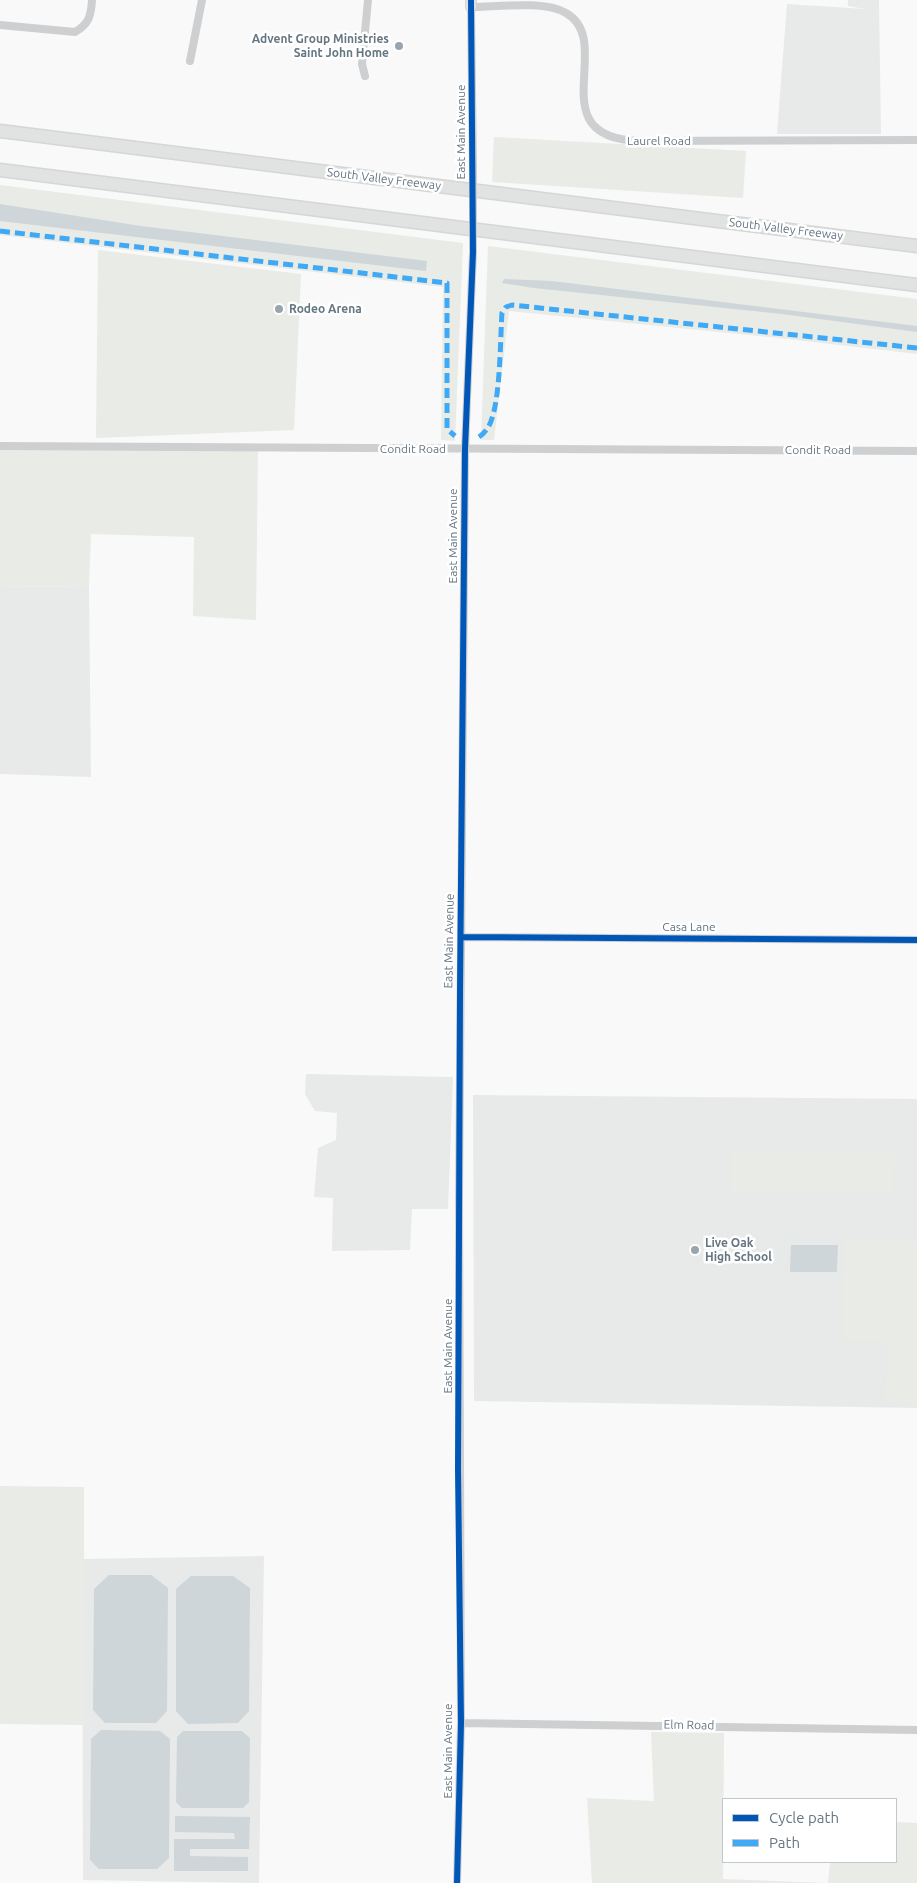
<!DOCTYPE html>
<html>
<head>
<meta charset="utf-8">
<style>
  body { margin:0 }
  #map { position:relative; width:917px; height:1883px; overflow:hidden; background:#f9f9f9; font-family:Ubuntu,sans-serif }
  canvas { display:block }
  .legend { position:absolute; left:722px; top:1798px; width:175px; height:65px; box-sizing:border-box; background:#fff; border:1px solid #c1c8cd; margin:0; padding:6px 9px; list-style:none; font-size:15px; color:#657683 }
  .legend li { display:flex; align-items:center; gap:10px; height:25px }
  .legend b { width:25px; border:1px solid #c1c8cd }
</style>
</head>
<body>
<div id="map">
<canvas width="917" height="1883"></canvas>
<ul class="legend">
<li><b style="height:6px;background:#0057b8"></b>Cycle path</li>
<li><b style="height:6px;background:#3fa9f5"></b>Path</li>
</ul>
</div>
<script>
const context = document.querySelector('canvas').getContext('2d');
context.lineJoin = 'round';
function paint(path, color) { context.fillStyle = color; context.fill(path, 'evenodd'); }
function strokePath(path, color, width, dash) { context.strokeStyle = color; context.lineWidth = width; context.lineCap = dash ? 'butt' : 'round'; context.setLineDash(dash || []); context.stroke(path); }
function label(font, color, halo, rows, align = 'center') {
  context.font = font + ' Ubuntu,sans-serif'; context.lineWidth = 5; context.setLineDash([]); context.textBaseline = 'middle'; context.strokeStyle = halo; context.fillStyle = color; for (const [text, x, y, turn = 0] of rows) {
    context.save(); context.translate(x, y); context.rotate((+turn || 0) * Math.PI / 180); context.textAlign = isNaN(turn) ? turn : align; if (halo) context.strokeText(text, 0, 0); context.fillText(text, 0, 0); context.restore();
  }
}
paint(new Path2D(`
  M848,0H879L881,134H777L787,4L865,9L848,6Z
  M89,586L91,777L0,774V587Z
  M306,1074L453,1077L448,1209H412L410,1250L332,1251L333,1198L314,1197L318,1148L336,1140L337,1113L315,1111L305,1094Z
  M473,1095L917,1099V1408L474,1401Z
  M264,1556L259,1883L83,1880L82,1559Z`), '#e8e9e9');
paint(new Path2D(`
  M494,137L746,151L743,198L492,182Z
  M0,185L463,243L455,441L441,440L443,287L0,235Z
  M488,246L917,299V354L779,338L509,311L494,440H481Z
  M98,250L301,274L294,430L96,438Z
  M0,447L258,449L256,620L193,616L194,537L91,534L89,586L0,587Z
  M732,1150L895,1151L894,1194L731,1193Z
  M845,1239L917,1241V1403L885,1402L887,1342L842,1341Z
  M0,1486L84,1487V1725L0,1724Z
  M651,1732L724,1733L723,1879L828,1883L830,1862H896V1822L917,1823V1883H592L587,1798L654,1801Z`), '#e8ebe6');
paint(new Path2D(`
  M0,204L141,226L427,261L426,271L0,221Z
  M504,279L552,281L917,326V332L782,314L534,288L502,283Z
  M791,1245H838L837,1272H790Z
  M109,1575H151L168,1588L167,1711L156,1723H105L93,1710L94,1589Z
  M191,1576H233L250,1588L249,1711L238,1723L188,1724L176,1711V1589Z
  M101,1730L160,1731L170,1739L169,1858L157,1869H99L90,1860L91,1739Z
  M183,1731H242L250,1738L249,1802L243,1808H182L176,1802L177,1737Z
  M175,1816L250,1817L249,1849H190V1856L248,1857V1871H174V1839H235L234,1833L175,1832Z`), '#ced6d9');
const major = new Path2D(`
  M471,0V7`);
const highway = new Path2D(`
  M0,131L917,246
  M0,170L917,285`);
strokePath(major, '#d5d6d7', 12);
strokePath(highway, '#d5d6d6', 15);
strokePath(new Path2D(`
  M0,25L75,32C89,24 91,16 92,0
  M190,61L202,0
  M365,76L362,64L368,0
  M473,167L471,7C497,7 544,0 566,13C617,42 537,139 641,141L917,140
  M0,446L917,451
  M461,937L917,940
  M461,1723L917,1730
  M457,1883L461,1723L459,1198L465,449L473,252`), '#cecfd0', 8);
strokePath(major, '#e1e2e2', 10);
strokePath(highway, '#e1e2e2', 12);
strokePath(new Path2D(`
  M473,252V167`), '#cecfd0', 8);
strokePath(new Path2D(`
  M0,231L447,283V429L455,436
  M479,437C482,435 485,432 487,429C501,410 500,339 502,313L506,307L512,305L917,348`), '#3fa9f5', 5, [10, 5]);
strokePath(new Path2D(`
  M461,937L917,940
  M457,1883L461,1723L458,1469L460,991L465,449L473,252L471,0`), '#0057b8', 6);
for (const [x, y, r, color] of [
  [399,46,5,"#99a4ac"],
  [279,309,5,"#99a4ac"],
  [695,1250,5,"#99a4ac"]
]) { const dot = new Path2D(); dot.arc(x, y, r, 0, 2 * Math.PI); context.fillStyle = color; context.fill(dot); strokePath(dot, '#fff', 2); }
label('bold 12px', '#657683', '#fff', [
  ["Advent Group Ministries",389,39,"right"],
  ["Saint John Home",389,53,"right"],
  ["Rodeo Arena",289,309],
  ["Live Oak",705,1243],
  ["High School",705,1257]
], 'left');
label('12px', '#657683', '#fff', [
  ["East Main Avenue",461,132,-90],
  ["Laurel Road",659,141],
  ["South Valley Freeway",384,179,7],
  ["South Valley Freeway",786,229,7],
  ["Condit Road",413,449],
  ["Condit Road",818,450],
  ["East Main Avenue",453,536,-90],
  ["Casa Lane",689,927],
  ["East Main Avenue",449,941,-89],
  ["East Main Avenue",448,1346,-90],
  ["Elm Road",689,1725,1],
  ["East Main Avenue",448,1751,-90]
]);
</script>
</body>
</html>
